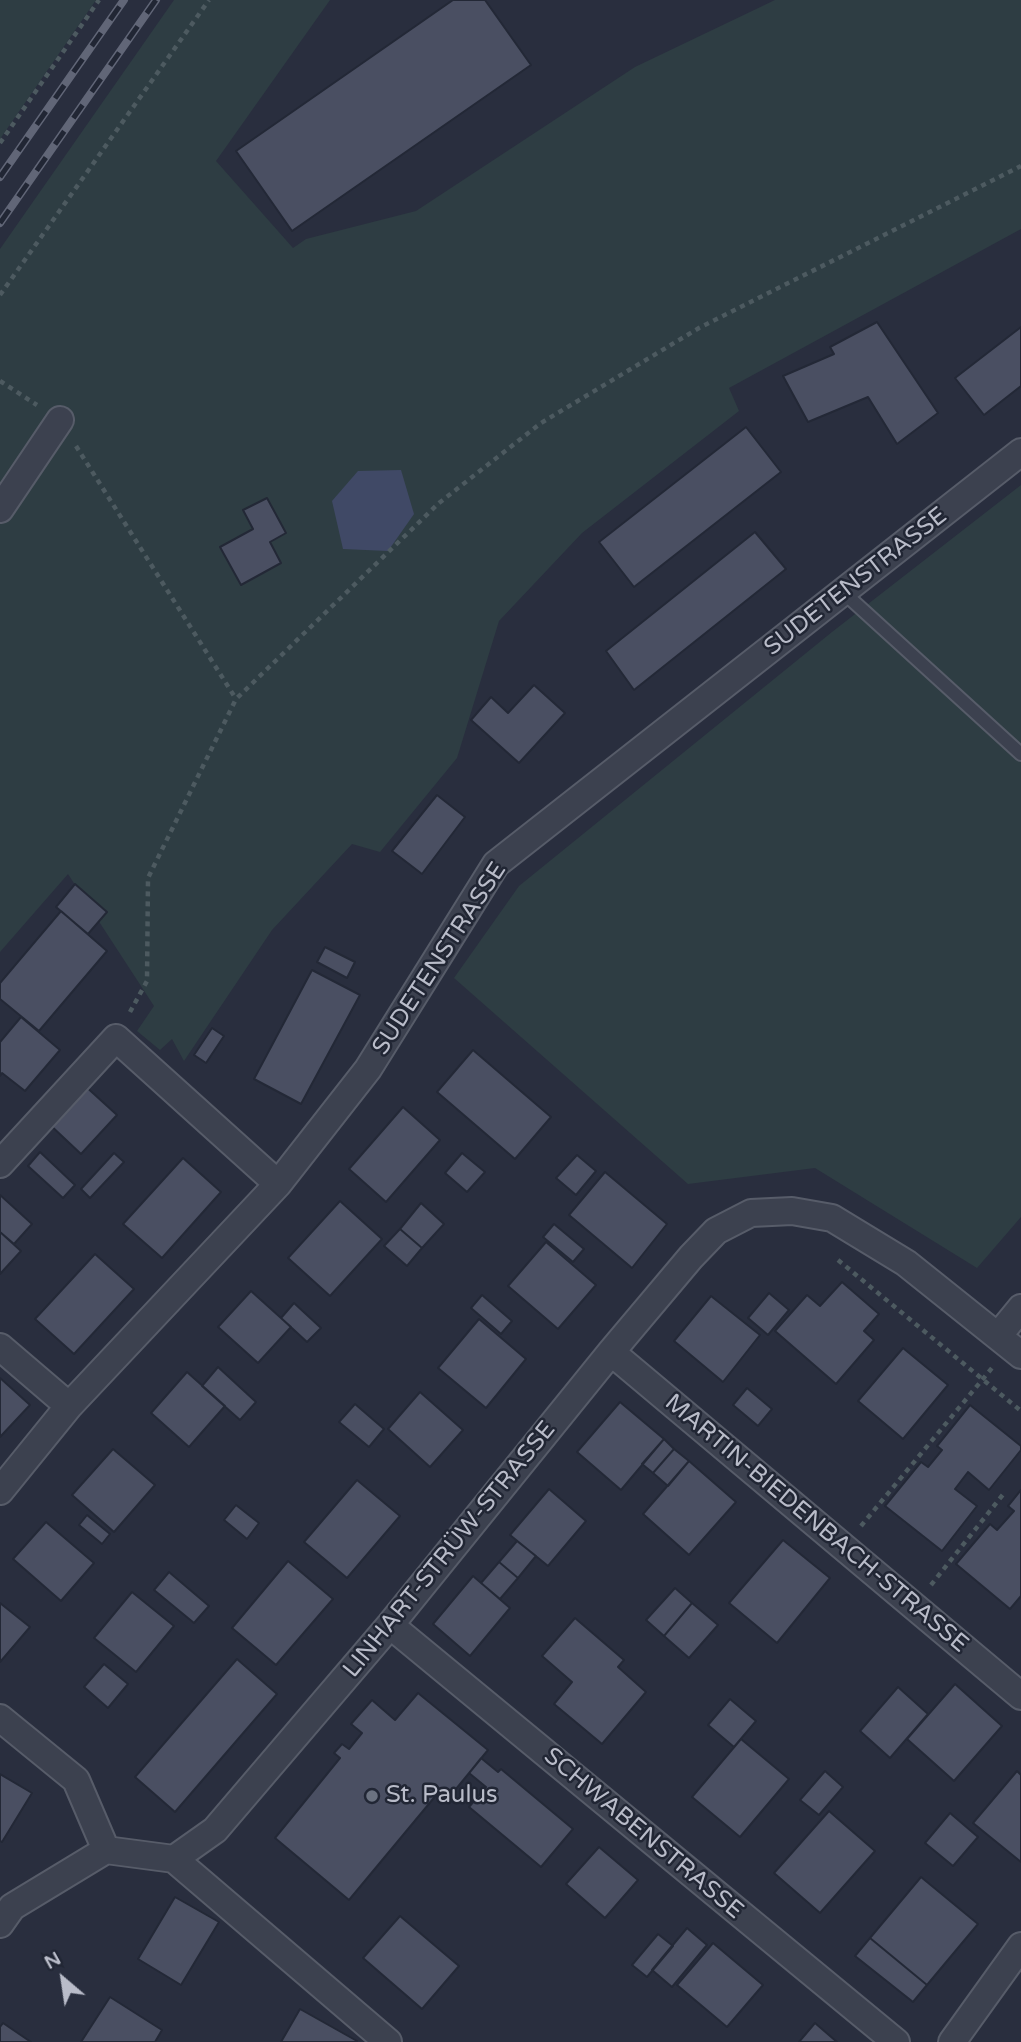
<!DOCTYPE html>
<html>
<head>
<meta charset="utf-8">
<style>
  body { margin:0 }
  #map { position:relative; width:1021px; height:2042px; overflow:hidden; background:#292e3e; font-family:"Varela Round",sans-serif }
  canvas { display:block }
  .north { position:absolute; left:28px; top:1944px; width:70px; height:70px; -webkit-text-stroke:5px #212634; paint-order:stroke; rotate:331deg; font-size:19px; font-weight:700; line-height:28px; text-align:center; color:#b9bcc9 }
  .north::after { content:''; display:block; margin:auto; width:24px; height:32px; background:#b9bcc9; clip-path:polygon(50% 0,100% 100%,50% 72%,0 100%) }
</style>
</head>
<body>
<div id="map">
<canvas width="1021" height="2042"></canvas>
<div class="north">N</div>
</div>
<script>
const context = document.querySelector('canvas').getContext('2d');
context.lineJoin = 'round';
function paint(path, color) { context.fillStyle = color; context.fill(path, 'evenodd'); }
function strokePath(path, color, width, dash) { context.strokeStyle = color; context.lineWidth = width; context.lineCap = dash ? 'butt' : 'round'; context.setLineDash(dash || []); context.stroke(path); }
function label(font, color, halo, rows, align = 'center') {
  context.font = font + ' "Varela Round",sans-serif'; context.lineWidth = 5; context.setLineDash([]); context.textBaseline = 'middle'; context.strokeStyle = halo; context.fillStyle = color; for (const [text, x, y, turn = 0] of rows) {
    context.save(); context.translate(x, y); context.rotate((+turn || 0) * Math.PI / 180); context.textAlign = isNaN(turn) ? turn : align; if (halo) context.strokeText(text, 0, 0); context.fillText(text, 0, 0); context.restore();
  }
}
paint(new Path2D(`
  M0,0H96L0,139Z
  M174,0H330L216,161L293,248L306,239L416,211L635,67L775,0H1021V229L729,388L739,411L582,533L499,621L457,758L380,852L352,844L272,930L184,1061L172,1039L160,1050L137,1031L154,1006L68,874L0,952V249Z
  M1021,485V1217L977,1268L815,1168L688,1184L454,978L519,886L832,632Z`), '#2e3d43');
paint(new Path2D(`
  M401,470L414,514L388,551L343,549L332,501L358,471Z`), '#404966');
const building = new Path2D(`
  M453,0H485L531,65L292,231L236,151Z
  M877,322L938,413L897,444L868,397L808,422L783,376L834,354L830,347Z
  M1021,327V386L984,415L955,378Z
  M746,427L781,472L634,587L599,542Z
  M267,498L286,533L270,542L281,563L241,585L220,547L253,529L243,510Z
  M755,532L786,569L634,690L606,651Z
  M534,685L565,713L519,763L471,720L491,697L508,713Z
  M437,795L465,817L422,874L392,851Z
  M75,884L107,912L88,934L56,907Z
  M61,911L107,951L39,1031L0,999V983Z
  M325,947L355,962L347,978L317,962Z
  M312,970L360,995L301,1104L254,1079Z
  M21,1017L60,1050L25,1091L2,1073L0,1076V1042Z
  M212,1028L224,1036L206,1063L194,1055Z
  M473,1050L551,1117L515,1159L437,1092Z
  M83,1084L117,1115L81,1154L47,1122Z
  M403,1107L440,1140L386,1202L349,1169Z
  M40,1152L75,1185L63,1198L28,1166Z
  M114,1153L124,1162L90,1198L81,1189Z
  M462,1153L485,1172L467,1192L445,1173Z
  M577,1155L596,1171L576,1195L556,1178Z
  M183,1158L221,1192L162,1258L123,1224Z
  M605,1172L667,1224L632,1268L569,1215Z
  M0,1195L32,1224L14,1244L0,1232Z
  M340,1201L382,1239L330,1296L288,1258Z
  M421,1203L444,1224L422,1248L400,1229Z
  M554,1224L584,1249L573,1262L543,1237Z
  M400,1229L422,1248L407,1266L384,1246Z
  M0,1232L21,1251L0,1274Z
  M546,1242L596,1285L558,1329L508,1286Z
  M95,1254L134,1289L74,1354L35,1319Z
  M842,1282L879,1314L864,1331L874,1340L836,1384L775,1331L807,1295L820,1306Z
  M251,1291L291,1327L258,1363L218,1327Z
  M769,1293L789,1310L768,1335L748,1318Z
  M482,1295L512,1321L501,1334L471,1308Z
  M711,1296L760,1335L723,1382L674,1341Z
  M294,1303L321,1328L307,1342L281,1318Z
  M479,1319L526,1359L486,1408L438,1368Z
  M903,1348L948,1385L903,1439L858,1401Z
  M218,1367L256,1402L240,1420L202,1386Z
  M187,1372L225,1406L189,1447L151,1413Z
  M0,1378L30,1405L0,1437Z
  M747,1388L772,1409L758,1426L733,1405Z
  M420,1392L463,1430L430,1467L388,1429Z
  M620,1402L664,1439L621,1490L577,1452Z
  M355,1404L384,1429L369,1447L339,1422Z
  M970,1405L1021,1446V1450L989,1490L968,1472L955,1489L977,1506L942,1551L885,1506L921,1462L928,1467L942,1450L937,1446Z
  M664,1439L674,1449L653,1473L642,1464Z
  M113,1449L155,1485L114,1532L72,1495Z
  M674,1449L689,1461L668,1486L653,1473Z
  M689,1461L736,1502L689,1555L643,1514Z
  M357,1480L400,1516L347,1578L304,1542Z
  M549,1489L586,1521L548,1566L510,1535Z
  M1021,1490V1596L1010,1609L956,1564L990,1524L997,1530L1014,1511L1008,1506Z
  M236,1505L259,1523L247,1539L224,1520Z
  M87,1515L110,1534L102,1544L79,1525Z
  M46,1522L94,1563L61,1601L13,1559Z
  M783,1540L830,1578L777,1643L729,1603Z
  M517,1541L536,1556L518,1578L499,1562Z
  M288,1561L333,1599L276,1665L232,1628Z
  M499,1562L518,1578L500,1599L481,1583Z
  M169,1572L209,1606L194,1623L154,1590Z
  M473,1576L510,1608L470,1656L433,1624Z
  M675,1588L692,1603L664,1636L646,1620Z
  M132,1592L174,1626L136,1672L94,1638Z
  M0,1603L30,1627L0,1662Z
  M692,1603L718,1625L689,1658L664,1636Z
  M575,1618L624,1660L618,1667L646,1692L602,1744L554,1704L572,1682L542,1656Z
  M237,1659L277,1694L175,1812L135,1777Z
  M104,1664L128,1684L108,1708L84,1687Z
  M955,1684L1002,1726L954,1781L907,1739Z
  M898,1687L928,1714L890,1758L860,1731Z
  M418,1693L488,1750L447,1800L438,1793L349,1900L275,1838L340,1758L334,1753L342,1744L349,1749L362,1733L351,1724L372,1700L395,1720Z
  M730,1699L756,1721L734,1747L708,1725Z
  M741,1739L789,1779L740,1837L692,1797Z
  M481,1758L498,1772L501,1769L573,1829L541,1867L469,1807L486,1787L469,1773Z
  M825,1771L843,1787L819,1815L800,1800Z
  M1017,1771L1021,1775V1862L973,1823Z
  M0,1774L32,1793L2,1842L0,1841Z
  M829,1811L875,1851L820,1913L774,1873Z
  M950,1813L978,1837L953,1866L925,1843Z
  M599,1847L638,1880L605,1918L566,1884Z
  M921,1877L978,1924L927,1985L870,1938Z
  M175,1897L219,1922L181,1985L138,1959Z
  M400,1916L459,1966L422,2009L363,1958Z
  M687,1928L707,1945L672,1987L652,1970Z
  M658,1934L673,1946L647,1977L632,1965Z
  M870,1938L927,1985L913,2002L855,1956Z
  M713,1943L763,1985L727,2027L677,1985Z
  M110,1997L162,2030L155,2042H81Z
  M300,2009L357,2041V2042H281Z
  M3,2023L31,2042H0V2027Z
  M815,2023L837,2042H799Z`);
paint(building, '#4a4f62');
strokePath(building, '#232836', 2);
const service = new Path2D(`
  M843,592L1021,754`);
const minor = new Path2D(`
  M0,509L60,420
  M0,1164L116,1038L278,1184
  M998,1336L1021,1308
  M0,1347L69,1406
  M611,1352L1021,1696
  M0,1491L69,1406L278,1184L368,1069L496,864L1021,452
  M390,1625L896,2042
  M0,1718L76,1780L106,1850
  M174,1859L215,1830L390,1625L611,1352L691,1257L716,1231L751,1213L792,1211L832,1218L906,1263L1021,1355
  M174,1859L388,2042
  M0,1924L12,1907L106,1850L174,1859
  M952,2042L1021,1946`);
strokePath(service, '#575c69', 16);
strokePath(minor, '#575c69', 30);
strokePath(new Path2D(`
  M0,143L99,0
  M0,295L209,0
  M0,381L37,405
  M76,446L236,699
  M130,1012L147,981L148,878L236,699L439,503L541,423L699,328L1021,166
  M838,1260L1021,1411
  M861,1526L992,1368
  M931,1585L1005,1492`), '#4d5a60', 4.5, [5, 5]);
strokePath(service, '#3c414f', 12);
strokePath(minor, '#3c414f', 26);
const rail = new Path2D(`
  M0,177L124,0
  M0,223L156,0`);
strokePath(rail, '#616677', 8);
strokePath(rail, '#212634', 5, [16]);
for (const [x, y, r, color] of [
  [372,1796,7,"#6b7280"]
]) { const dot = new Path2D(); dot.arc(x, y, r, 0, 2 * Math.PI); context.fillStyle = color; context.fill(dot); strokePath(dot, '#212634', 2.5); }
label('24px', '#b9bcc9', '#212634', [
  ["SUDETENSTRASSE",856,582,-38],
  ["SUDETENSTRASSE",440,959,-57],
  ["MARTIN-BIEDENBACH-STRASSE",816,1524,40],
  ["LINHART-STRÜW-STRASSE",450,1550,-51],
  ["SCHWABENSTRASSE",643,1834,40]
]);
label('24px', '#b9bcc9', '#212634', [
  ["St. Paulus",386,1796]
], 'left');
</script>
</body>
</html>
